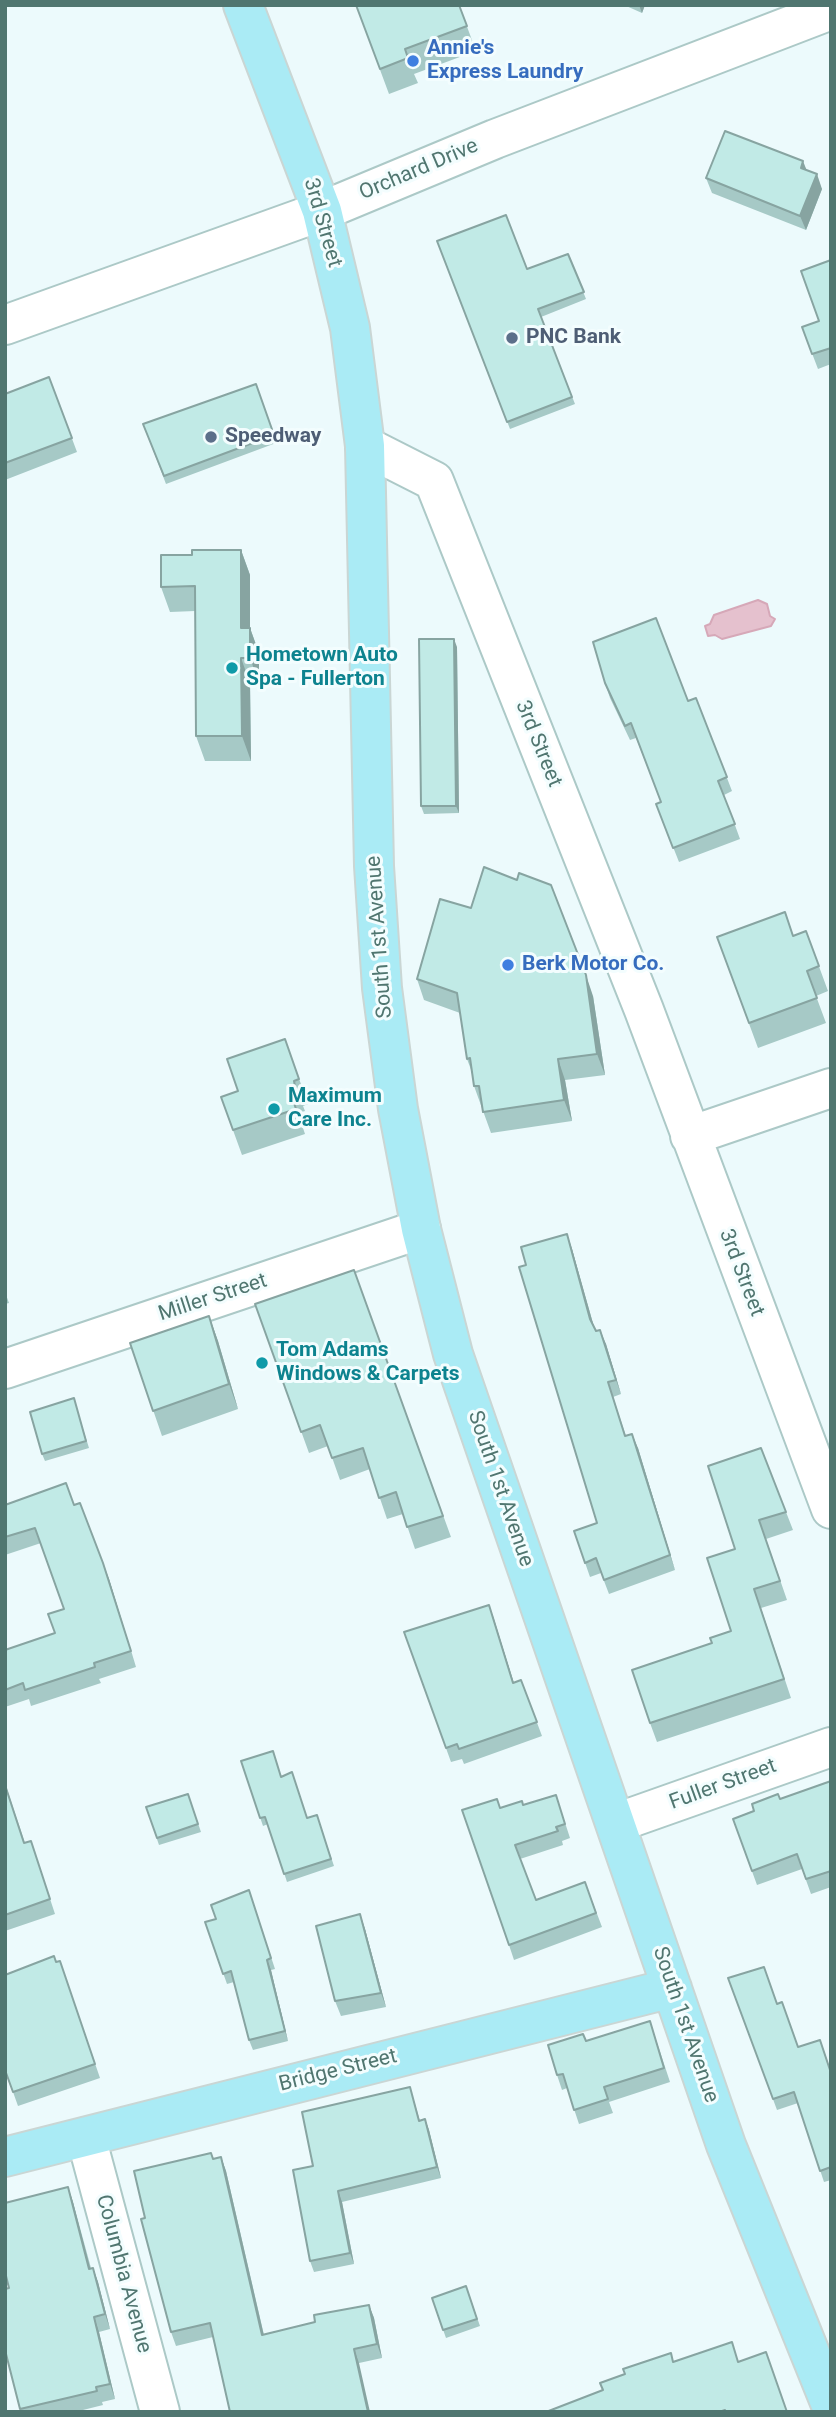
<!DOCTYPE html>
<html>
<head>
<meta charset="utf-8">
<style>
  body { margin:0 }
  #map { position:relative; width:836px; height:2417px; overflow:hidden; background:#ecfafc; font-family:Roboto,sans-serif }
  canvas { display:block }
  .frame { position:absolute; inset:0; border:7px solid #507670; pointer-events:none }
</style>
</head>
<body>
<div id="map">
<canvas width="836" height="2417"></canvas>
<div class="frame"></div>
</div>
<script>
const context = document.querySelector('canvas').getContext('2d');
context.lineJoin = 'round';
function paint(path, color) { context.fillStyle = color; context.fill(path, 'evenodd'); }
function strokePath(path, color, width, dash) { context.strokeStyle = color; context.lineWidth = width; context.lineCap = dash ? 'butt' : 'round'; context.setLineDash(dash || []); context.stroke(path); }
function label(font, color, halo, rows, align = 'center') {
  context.font = font + ' Roboto,sans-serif'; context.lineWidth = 6; context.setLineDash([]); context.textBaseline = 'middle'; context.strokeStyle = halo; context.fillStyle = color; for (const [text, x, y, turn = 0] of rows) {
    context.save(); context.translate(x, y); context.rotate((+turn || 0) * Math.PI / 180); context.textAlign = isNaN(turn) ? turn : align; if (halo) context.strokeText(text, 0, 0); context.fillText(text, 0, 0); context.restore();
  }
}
const water = new Path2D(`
  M758,600L767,604L770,616L775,619L771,626L722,639L715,635L708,636L705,626L710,624L714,615Z`);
paint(water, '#e5c1ce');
strokePath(water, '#d6a8b8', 2);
const minor = new Path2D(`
  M5,325L322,211L495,139L831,10
  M365,446L434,481L644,1010L831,1509
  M690,1136L831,1088
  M5,1369L421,1229
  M616,1823L831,1747
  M86,2137L160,2412`);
const major = new Path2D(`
  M243,5L322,211L350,328L365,446L374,866L382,988L398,1109L421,1229L453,1354L726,2145L831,2405
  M5,2157L672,1988`);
strokePath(minor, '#acc9c7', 42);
strokePath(major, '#cad6d4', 42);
strokePath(minor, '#fff', 38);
strokePath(major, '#aaebf5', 38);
paint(new Path2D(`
  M356,5H459L476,51L414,74L418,83L389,94Z
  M624,5H645L642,13Z
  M806,170L822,189L806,230L712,193L706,178Z
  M437,241L527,269L568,254L586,299L541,317L575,404L510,429Z
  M831,260V364L818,369L802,327L819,321Z
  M49,377L77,452L5,480V394Z
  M256,384L276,443L166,484L143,424Z
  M241,550L250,575V628L259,653V683H250L251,761H205L196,736L195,611L170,612L161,587L192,555Z
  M457,647L459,813L424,814L421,806Z
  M605,683L688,701L712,739L732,791L724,795L740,839L679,862L656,804L661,802L636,738L630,740L610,698Z
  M806,931L828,991L816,996L826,1023L758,1048L717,937L793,936Z
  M417,979L593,996L605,1075L565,1080L572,1121L491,1133L474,1086L473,1075L467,1059L460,1013L424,1000Z
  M285,1039L308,1104L303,1106L305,1111L298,1113L305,1134L242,1155L221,1097L238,1091Z
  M567,1234L572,1249L594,1327L596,1331L606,1344L621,1394L613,1397L626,1436L638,1448L675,1570L609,1594L601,1573L590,1577L574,1531L597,1523L526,1265Z
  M354,1270L451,1537L415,1549L403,1514L387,1519L370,1469L340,1480L328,1446L309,1453L255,1304Z
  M5,1292L9,1303L5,1304Z
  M209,1316L218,1341L238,1409L162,1436L130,1343Z
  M76,1406L89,1448L45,1461L42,1454Z
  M708,1466L786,1512L793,1530L766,1539L787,1600L761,1608L791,1698L657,1742L650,1723L731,1631L735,1549Z
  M74,1504L109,1579L136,1667L99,1679L101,1683L31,1706L29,1699L5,1707V1650L55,1633L64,1609L41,1543L5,1555V1505Z
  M489,1605L514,1683L521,1680L542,1736L464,1764L462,1759L451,1762L404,1632Z
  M241,1761L281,1776L308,1818L317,1815L334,1866L287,1882L268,1824L263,1826Z
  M831,1781V1887L811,1894L802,1869L757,1885L733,1819L780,1799Z
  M5,1783L25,1843L31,1841L55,1914L5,1931Z
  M188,1794L201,1832L159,1845L146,1807Z
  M556,1795L570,1838L562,1841L563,1845L520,1859L536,1900L585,1882L602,1927L514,1960L509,1945L500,1808L523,1805Z
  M249,1890L275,1969L271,1970L288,2041L253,2050L249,2040L234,1982L227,1984L205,1922L216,1919Z
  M360,1914L365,1929L386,2007L341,2016L335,2001Z
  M60,1961L100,2078L18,2106L13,2092L56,1962Z
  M728,1978L777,2004L798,2047L831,2072V2180L824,2182L798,2103L777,2110Z
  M650,2021L670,2082L609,2102L613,2113L579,2124L567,2088L562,2090L557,2075L586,2041Z
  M410,2087L420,2121L425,2119L429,2130L441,2178L342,2202L354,2264L314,2272L310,2261L313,2166Z
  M221,2157L226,2171L264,2335L315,2322L369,2305L374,2318L382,2358L359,2363L213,2337L176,2346L171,2332L145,2218L213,2159Z
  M68,2187L73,2202L91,2268H93L98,2282L110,2329L99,2332L115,2399L102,2402L103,2405L75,2412H21L5,2350L9,2288Z
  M466,2286L480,2326L446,2338L432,2298Z`), '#a6c9c6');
paint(new Path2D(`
  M639,5H645L642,13Z
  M803,161L809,176L801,168Z
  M817,174L822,189L806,230L800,216Z
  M241,550L250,575V653L241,628Z
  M250,628L259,653V683L250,658Z
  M454,639L457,647L459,813L456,806Z
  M241,658L250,683L251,761L242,736Z
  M586,975L593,996L605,1075L597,1054Z
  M558,1059L565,1080L572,1121L564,1100Z
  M567,1234L572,1249L596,1334L590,1319Z
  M209,1316L218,1341L238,1409L229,1384Z
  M600,1330L606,1344L621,1394L616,1380Z
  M632,1434L638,1448L675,1570L670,1555Z
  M103,1563L109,1579L136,1667L131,1651Z
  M489,1605L494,1619L518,1697L513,1683Z
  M360,1914L365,1929L386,2007L381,1993Z
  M267,1960L271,1970L288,2041L285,2031Z
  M425,2119L429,2130L441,2178L437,2167Z
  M221,2157L226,2171L267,2349L262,2335Z
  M68,2187L73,2202L94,2283L89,2269Z
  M338,2191L342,2202L354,2264L350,2253Z
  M93,2268L98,2282L110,2329L105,2314Z
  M369,2305L374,2318L382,2358L377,2344Z
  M94,2317L99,2332L115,2399L110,2384Z
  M354,2349L359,2363L370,2412H368Z`), '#87a4a1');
const building = new Path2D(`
  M356,5H459L467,26L405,49L408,58L380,69Z
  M725,131L803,161L801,168L817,174L800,216L706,178Z
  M506,215L527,269L568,254L584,292L538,309L572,397L507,422L437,241Z
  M831,260V348L812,354L802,327L819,321L801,271Z
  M49,377L72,438L5,463V394Z
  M256,384L274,435L164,476L143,424Z
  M192,550H241V628H250V658H241L242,736H196L195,586L161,587V555H192Z
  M656,618L688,701L696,698L712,739L727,777L718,781L735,824L673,848L656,804L661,802L631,723L625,726L605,683L593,642Z
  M419,639H454L456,806H421Z
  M484,867L517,880L519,873L551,885L586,975L597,1054L558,1059L564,1100L483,1112L479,1086H474L470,1058L467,1059L457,993L417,979L440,899L471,908Z
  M785,912L793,936L806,931L819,966L807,971L817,998L749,1023L717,937Z
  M285,1039L299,1079L294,1081L295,1086L289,1088L296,1109L233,1130L221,1097L238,1091L227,1059Z
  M567,1234L590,1319L596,1331L600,1330L616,1380L608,1382L625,1436L632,1434L670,1555L604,1580L596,1558L585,1563L574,1531L597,1523L519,1267L526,1265L521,1247Z
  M354,1270L443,1516L407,1527L396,1492L379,1498L363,1448L332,1458L320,1425L301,1432L255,1304Z
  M209,1316L229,1384L153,1411L130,1343Z
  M74,1398L86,1441L42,1454L30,1412Z
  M761,1448L786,1512L759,1520L780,1581L754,1589L784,1679L650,1723L632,1670L712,1643L710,1638L731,1631L707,1558L735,1549L708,1466Z
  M66,1483L74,1505L80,1503L103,1563L131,1651L94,1663L95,1667L25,1690L23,1683L5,1690V1650L55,1633L48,1614L64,1609L35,1528L5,1537V1505Z
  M489,1605L513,1683L521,1680L537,1722L459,1749L457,1744L446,1748L404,1632Z
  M273,1751L281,1777L292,1772L307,1818L317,1815L331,1859L284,1874L265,1817L260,1818L241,1761Z
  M831,1781V1871L806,1879L797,1854L752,1871L733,1819L754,1811L752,1804L778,1794L780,1799Z
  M5,1785L24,1843L31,1841L50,1899L5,1915Z
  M188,1794L198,1824L157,1838L146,1807Z
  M556,1795L565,1824L556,1827L558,1831L515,1845L536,1900L585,1882L596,1913L509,1945L462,1810L497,1799L500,1808L522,1801L523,1805Z
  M249,1890L271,1958L267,1960L285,2031L249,2040L231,1971L223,1974L205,1922L216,1919L211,1905Z
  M360,1914L381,1993L335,2001L316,1926Z
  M54,1956L56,1962L60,1961L95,2064L13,2092L5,2070V1975Z
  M764,1967L777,2004L782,2002L798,2047L820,2040L831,2073V2167L820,2171L794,2092L773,2099L728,1978Z
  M650,2021L664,2068L604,2087L608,2099L574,2110L563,2074L557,2075L548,2045L583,2034L586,2041Z
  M410,2087L419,2121L425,2119L437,2167L338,2191L350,2253L310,2261L293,2170L313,2166L302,2112Z
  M211,2153L213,2159L221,2157L262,2335L315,2322L314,2315L369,2305L377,2344L354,2349L368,2412H230L210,2323L171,2332L141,2219L145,2218L134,2171Z
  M68,2187L89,2269L93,2268L105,2314L94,2317L110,2384L96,2387L97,2391L20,2409L5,2350V2289L9,2288L5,2272V2203Z
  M466,2286L477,2319L443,2330L432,2298Z
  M732,2342L738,2362L766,2352L787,2412H725V2410L719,2412H546L603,2390L600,2383L625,2374L623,2369L671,2353L673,2362Z`);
paint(building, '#c1eae6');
strokePath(building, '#87a4a1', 2);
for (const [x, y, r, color] of [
  [413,61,7,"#3f7fe0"],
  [512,338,7,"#5c6f8a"],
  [211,437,7,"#5c6f8a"],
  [232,668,7,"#0f9aa8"],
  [508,965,7,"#3f7fe0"],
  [274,1109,7,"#0f9aa8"],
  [262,1363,7,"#0f9aa8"]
]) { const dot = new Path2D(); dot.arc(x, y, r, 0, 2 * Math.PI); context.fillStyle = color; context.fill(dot); strokePath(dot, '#f3fdfe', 2.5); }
label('bold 21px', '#366cbe', '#f3fdfe', [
  ["Annie's",427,49],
  ["Express Laundry",427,73],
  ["Berk Motor Co.",522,965]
], 'left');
label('21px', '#507670', '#f3fdfe', [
  ["Orchard Drive",419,170,-23],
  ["3rd Street",322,223,74],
  ["3rd Street",538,744,68],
  ["South 1st Avenue",380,937,-94],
  ["3rd Street",741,1273,69],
  ["Miller Street",213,1298,-18],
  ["South 1st Avenue",500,1489,71],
  ["Fuller Street",723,1785,-20],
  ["South 1st Avenue",685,2025,71],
  ["Bridge Street",338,2071,-14],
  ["Columbia Avenue",123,2274,75]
]);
label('bold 21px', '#4e5e75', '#f3fdfe', [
  ["PNC Bank",526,338],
  ["Speedway",225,437]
], 'left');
label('bold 21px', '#0d838f', '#f3fdfe', [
  ["Hometown Auto",246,656],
  ["Spa - Fullerton",246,680],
  ["Maximum",288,1097],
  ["Care Inc.",288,1121],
  ["Tom Adams",276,1351],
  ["Windows & Carpets",276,1375]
], 'left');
</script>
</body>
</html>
